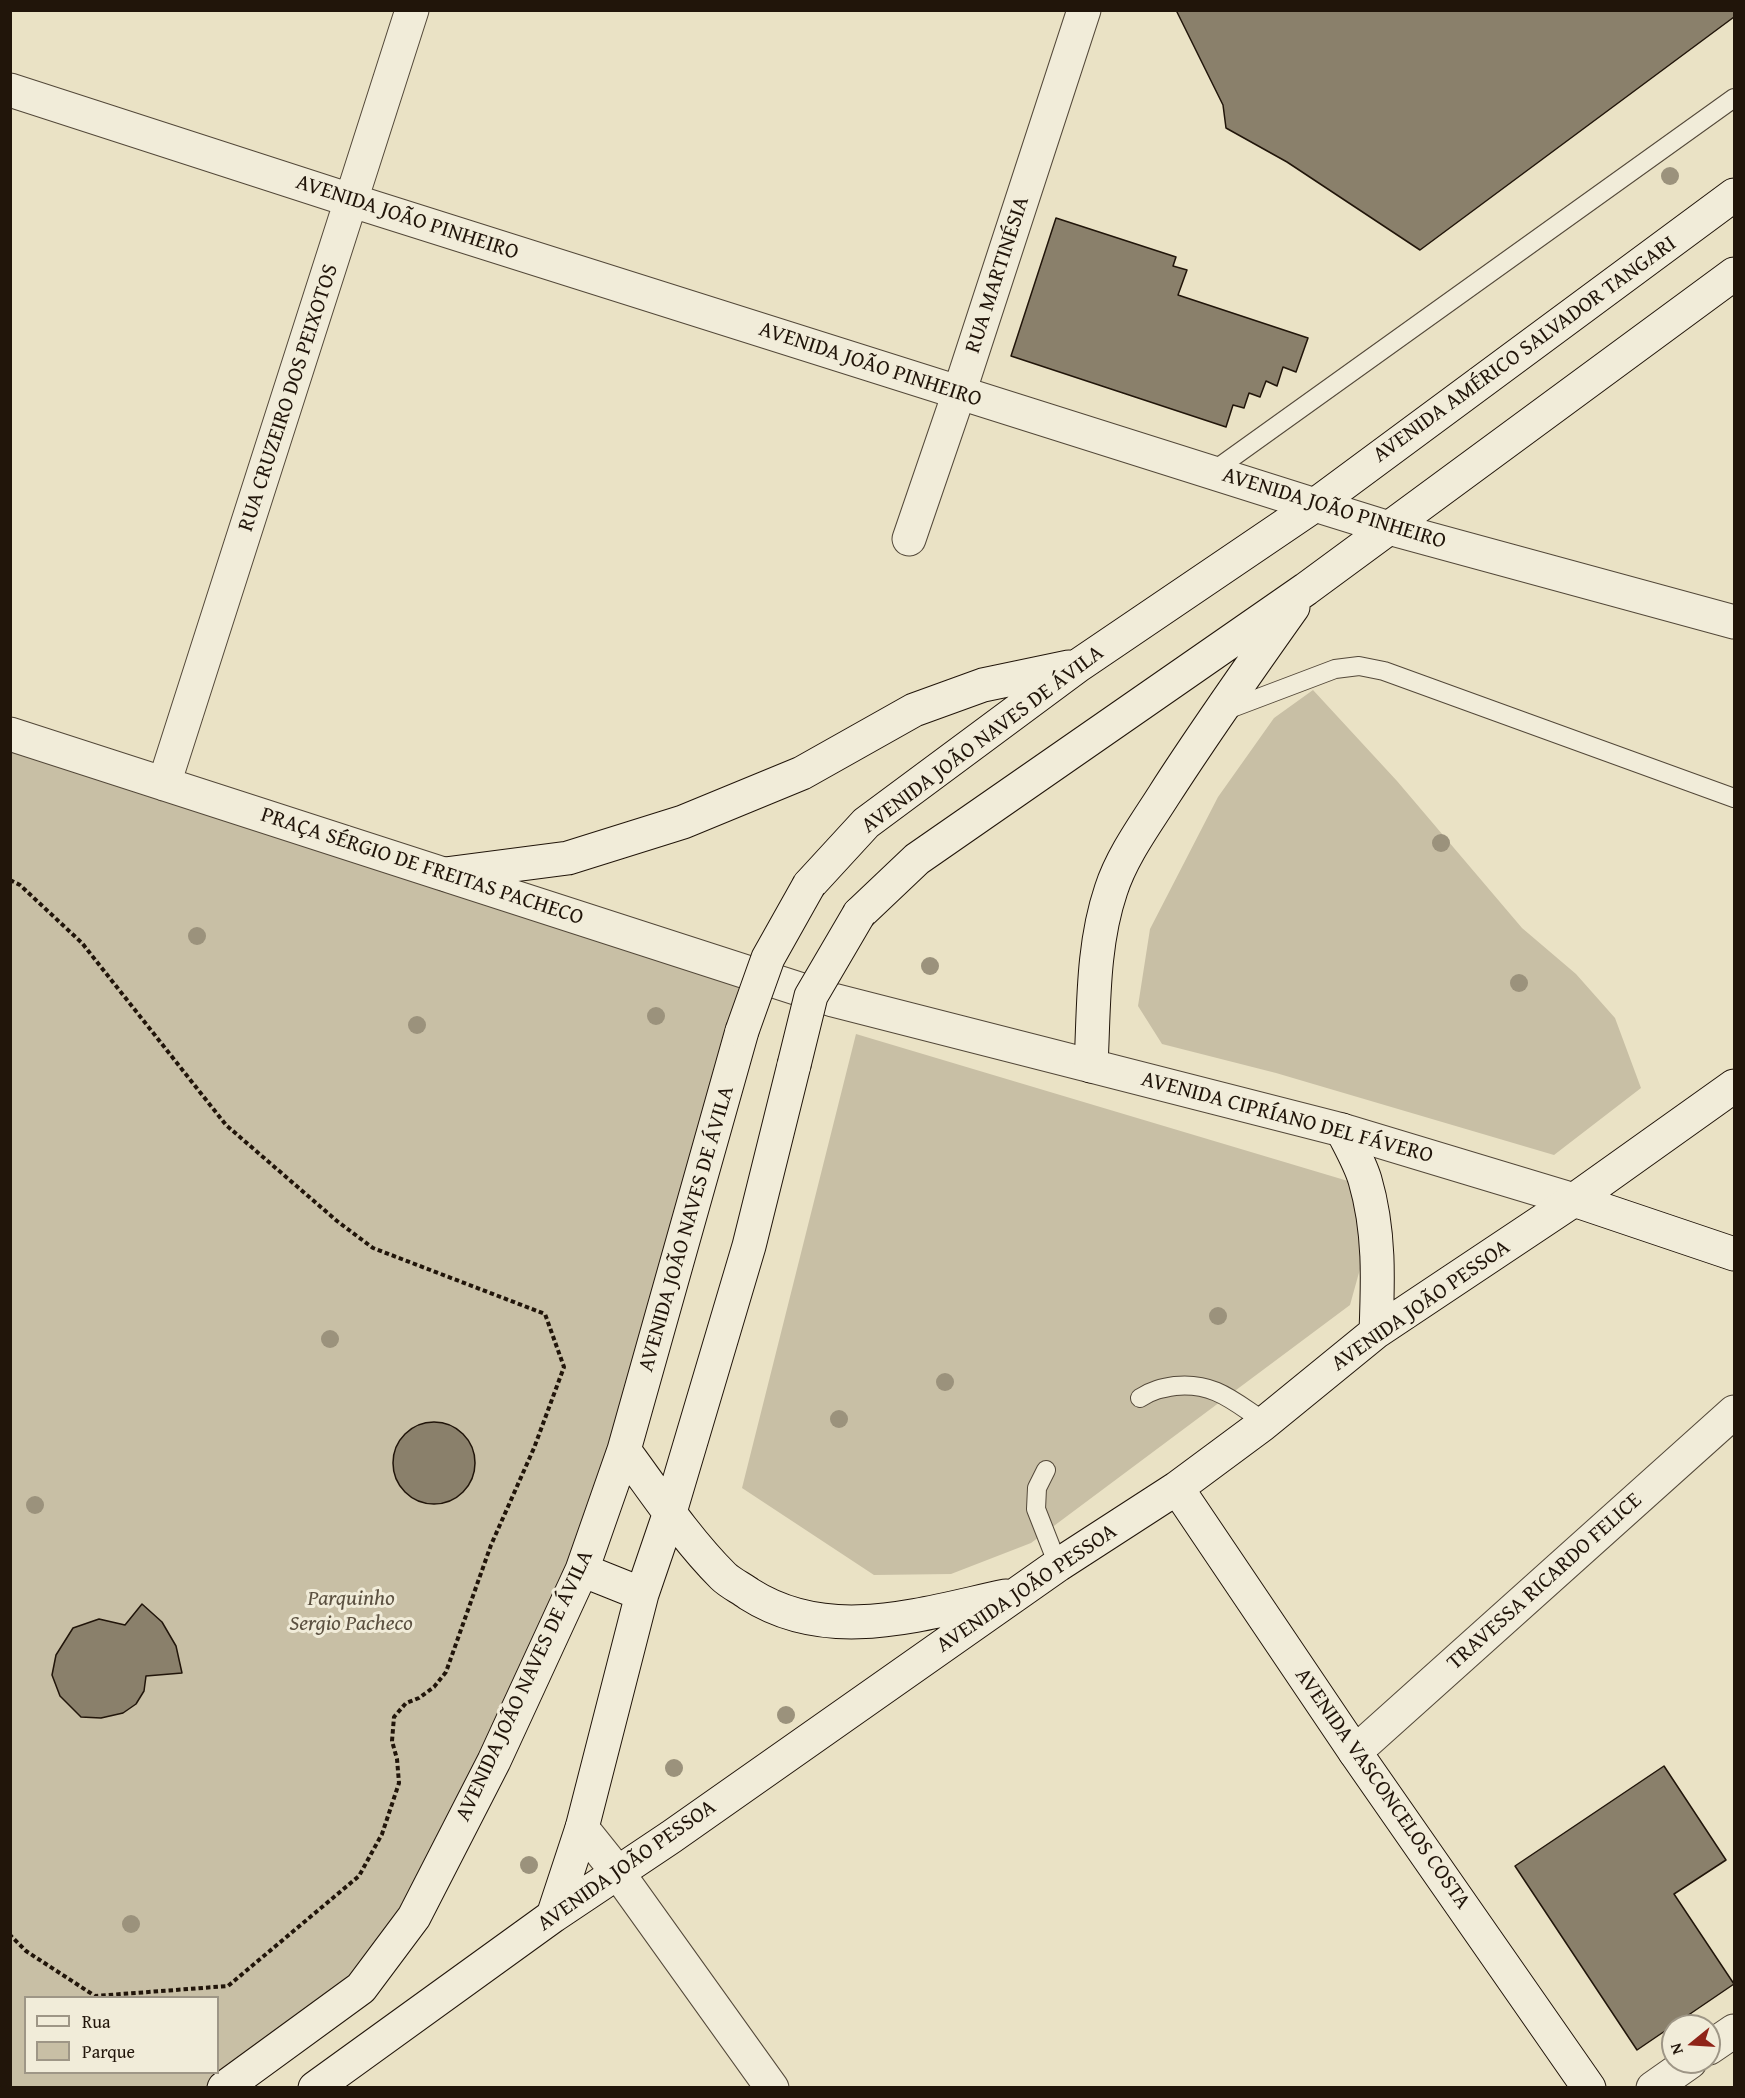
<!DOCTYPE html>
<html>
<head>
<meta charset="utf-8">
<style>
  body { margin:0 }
  #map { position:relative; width:1745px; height:2098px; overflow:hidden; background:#eae2c5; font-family:"Gentium Book Plus",serif }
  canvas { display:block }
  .frame { position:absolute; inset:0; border:12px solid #21150a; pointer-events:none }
  .legend { position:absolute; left:24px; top:1996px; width:195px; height:78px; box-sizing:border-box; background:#f1ecd9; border:2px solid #9e9686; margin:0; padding:8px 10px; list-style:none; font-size:18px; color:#21150a }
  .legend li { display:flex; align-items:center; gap:12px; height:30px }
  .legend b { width:30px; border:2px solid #9e9686 }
  .north { position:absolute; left:1661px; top:2014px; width:60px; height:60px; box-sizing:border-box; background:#f1ecd9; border:2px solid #9e9686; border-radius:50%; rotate:252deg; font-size:16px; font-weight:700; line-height:24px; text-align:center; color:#21150a }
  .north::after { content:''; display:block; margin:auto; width:21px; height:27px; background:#8f2418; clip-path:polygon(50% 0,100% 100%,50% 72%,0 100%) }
</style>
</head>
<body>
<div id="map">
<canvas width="1745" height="2098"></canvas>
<div class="frame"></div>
<ul class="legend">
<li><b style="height:8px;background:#f1ecd9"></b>Rua</li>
<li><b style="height:16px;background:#c8bfa5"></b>Parque</li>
</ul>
<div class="north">N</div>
</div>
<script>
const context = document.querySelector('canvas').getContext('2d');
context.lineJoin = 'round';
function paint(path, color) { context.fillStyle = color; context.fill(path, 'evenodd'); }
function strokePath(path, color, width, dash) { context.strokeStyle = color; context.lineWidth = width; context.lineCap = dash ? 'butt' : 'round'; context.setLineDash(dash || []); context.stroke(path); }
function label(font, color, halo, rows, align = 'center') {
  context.font = font + ' "Gentium Book Plus",serif'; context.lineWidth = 6; context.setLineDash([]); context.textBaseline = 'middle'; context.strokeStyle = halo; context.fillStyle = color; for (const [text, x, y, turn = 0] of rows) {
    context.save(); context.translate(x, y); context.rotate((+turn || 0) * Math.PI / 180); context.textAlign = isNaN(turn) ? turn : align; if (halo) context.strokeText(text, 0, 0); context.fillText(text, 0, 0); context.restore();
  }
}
paint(new Path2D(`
  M1313,690L1397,781L1522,928L1576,974L1615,1018L1641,1088L1554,1155L1276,1073L1162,1044L1138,1006L1150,929L1218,797L1274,718Z
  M10,734L745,970L582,1570L361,1988L224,2087H11ZM26,1998H218V2072H26Z
  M856,1034L1358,1184L1365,1251L1350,1305L1031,1543L951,1574L874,1575L742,1488Z`), '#c8bfa5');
const building = new Path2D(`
  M1176,10H1734V17L1420,250L1287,162L1226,128L1223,105Z
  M1056,218L1176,257L1173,266L1187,270L1178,295L1308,338L1296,372L1283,367L1277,386L1266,381L1260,397L1249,393L1244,408L1233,405L1226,427L1011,356Z
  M393 1463a41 41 0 1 1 82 0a41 41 0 1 1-82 0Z
  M142,1604L162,1622L176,1646L182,1673L146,1676L144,1691L136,1704L123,1713L101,1718L81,1717L60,1696L52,1675L56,1655L73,1628L99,1619L125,1625Z
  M1664,1766L1726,1860L1674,1894L1734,1984L1637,2050L1515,1866Z`);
paint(building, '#8a806b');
strokePath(building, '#21150a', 1.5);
const lane = new Path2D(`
  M1212,472L1734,98
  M1224,711L1335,669L1359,666L1384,671L1734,798
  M1140,1398C1152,1390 1162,1388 1175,1386C1215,1382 1234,1402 1265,1422
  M1046,1470L1037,1488L1036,1509L1058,1565`);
const street = new Path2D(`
  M10,90L353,201L1315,505L1389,528L1734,622
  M909,539L959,393L1084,10
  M10,734L833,1000L1342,1130L1574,1200
  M164,784L412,10
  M1355,1752L1734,1412
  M582,1828L618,1873L772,2088
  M1709,2048L1734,2031
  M1653,2088L1690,2062`);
const secondary = new Path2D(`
  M445,874L568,858L683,822L802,773L914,710L983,685L1069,667
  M809,885L866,823L1079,665L1315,505L1734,195
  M859,914L917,859L1306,589L1734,274
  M1091,1066C1094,1008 1092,946 1111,890C1122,856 1145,825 1164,795C1205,731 1249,669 1293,607
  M1342,1130C1350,1146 1360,1163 1365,1180C1380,1231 1378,1281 1376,1332
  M1574,1200L1734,1254
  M624,1450C655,1492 686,1539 723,1576C730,1583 741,1588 749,1594C829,1645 920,1614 1006,1596
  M1177,1488L1355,1752L1589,2088
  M582,1570L642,1594
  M553,1916L582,1828L642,1594L670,1512L749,1246L794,1065
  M224,2088L361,1988L414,1917L494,1761L582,1570L624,1450L742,1031
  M315,2088L553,1916L671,1837L1058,1565L1177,1488L1262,1425L1376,1332L1574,1200L1734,1086`);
strokePath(lane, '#534839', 20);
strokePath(street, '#534839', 35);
strokePath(secondary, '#21150a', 35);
strokePath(new Path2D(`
  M10,880L20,885L82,943L226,1125L337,1221L373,1248L545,1314L564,1367L534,1448L491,1545L446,1672L434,1687L419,1698L406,1703L394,1717L392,1741L397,1759L399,1783L382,1834L359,1876L228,1986L95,1996L26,1951L10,1935`), '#21150a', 4, [4.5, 3]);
strokePath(lane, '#f1ecd9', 18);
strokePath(street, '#f1ecd9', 33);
strokePath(secondary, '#f1ecd9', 33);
const secondaryBridge = new Path2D(`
  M742,1031L768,958L809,885
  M794,1065L811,996L859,914`);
strokePath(secondaryBridge, '#21150a', 35, []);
strokePath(secondaryBridge, '#f1ecd9', 33);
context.fillStyle = '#9b927c';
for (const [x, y] of [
  [1670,176],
  [1441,843],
  [197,936],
  [930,966],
  [1519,983],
  [656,1016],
  [417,1025],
  [1218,1316],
  [330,1339],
  [945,1382],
  [839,1419],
  [35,1505],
  [786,1715],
  [674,1768],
  [529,1865],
  [131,1924]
]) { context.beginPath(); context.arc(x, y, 9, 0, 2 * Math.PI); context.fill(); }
label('22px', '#21150a', '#f1ecd9', [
  ["AVENIDA JOÃO PINHEIRO",407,218,18],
  ["RUA MARTINÉSIA",998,275,-72],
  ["AVENIDA AMÉRICO SALVADOR TANGARI",1525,350,-36],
  ["AVENIDA JOÃO PINHEIRO",870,365,18],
  ["RUA CRUZEIRO DOS PEIXOTOS",289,398,-72],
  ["AVENIDA JOÃO PINHEIRO",1334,509,17],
  ["AVENIDA JOÃO NAVES DE ÁVILA",983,740,-37],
  ["PRAÇA SÉRGIO DE FREITAS PACHECO",422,867,18],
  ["AVENIDA CIPRÍANO DEL FÁVERO",1287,1118,15],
  ["AVENIDA JOÃO NAVES DE ÁVILA",687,1229,-74],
  ["AVENIDA JOÃO PESSOA",1421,1306,-35],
  ["TRAVESSA RICARDO FELICE",1545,1582,-42],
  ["AVENIDA JOÃO PESSOA",1027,1589,-34],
  ["AVENIDA JOÃO NAVES DE ÁVILA",525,1686,-65],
  ["AVENIDA VASCONCELOS COSTA",1382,1789,55],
  ["AVENIDA JOÃO PESSOA",627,1866,-35]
]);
label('italic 22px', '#5b5040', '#f1ecd9', [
  ["Parquinho",351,1599],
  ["Sergio Pacheco",351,1624]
]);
</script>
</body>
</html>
